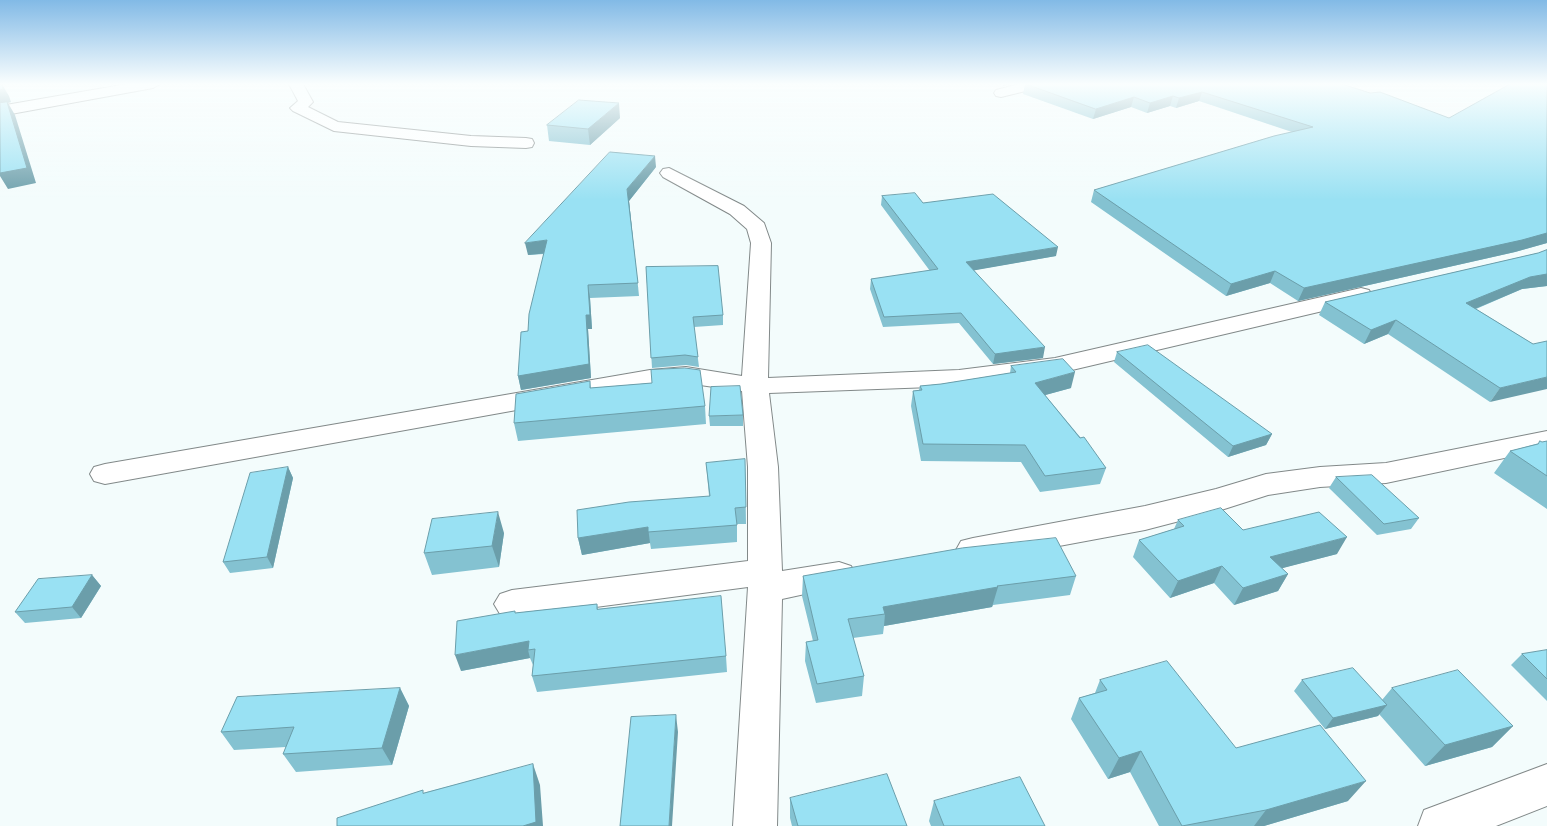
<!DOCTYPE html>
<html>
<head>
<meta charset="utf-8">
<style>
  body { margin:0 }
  canvas { display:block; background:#f3fcfc }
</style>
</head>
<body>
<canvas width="1547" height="826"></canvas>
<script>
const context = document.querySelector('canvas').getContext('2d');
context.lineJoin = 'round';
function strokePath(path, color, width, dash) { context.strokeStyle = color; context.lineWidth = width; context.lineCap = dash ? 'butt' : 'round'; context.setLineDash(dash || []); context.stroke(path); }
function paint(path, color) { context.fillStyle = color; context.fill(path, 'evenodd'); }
const minor = new Path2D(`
  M127,84H160L153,88L0,116V106Z
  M289,84H303L313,102L308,107L338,122L471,136L526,138L532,139L534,143L532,147L526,148L471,146L334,131L293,111L290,108L298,101Z
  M1019,84H1044L1042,87L1001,97L996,96L994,93L996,90Z
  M669,168L744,206L764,223L771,243L768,378L959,370L1055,358L1361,288L1369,290L1372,295L1369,300L1361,302L1055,374L959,386L769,393L778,467L782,571L839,562L851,566L856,575L851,584L782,599L777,826H733L748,587L512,618L500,614L494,604L500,594L512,590L748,561V467L742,391L686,383L650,386L105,484L94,481L90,474L94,467L105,464L650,370L686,367L742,376L751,243L747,229L730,214L663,177L660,173L663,169Z
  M1547,431V449L1386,483L1320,487L1268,495L1218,511L1145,530L973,562L961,559L956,550L961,541L973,538L1145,506L1216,489L1266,474L1320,467L1386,463Z
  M1547,764V806L1496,826H1418L1424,810Z`);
strokePath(minor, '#828989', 2);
paint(minor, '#fff');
paint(new Path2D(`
  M1025,84H1342L1449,118L1547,84V243L1515,252L1298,301L1270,283L1226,296L1091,202L1094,190L1292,132L1199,101L1176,108L1170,106L1147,113L1131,107L1093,119L1023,94Z
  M620,118L590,145L549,141L547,125Z
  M656,167L629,201L639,296L590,298L592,329H588L591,378L521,390L518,376L528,331L544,254L528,255Z
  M882,196L923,203L1056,256L974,270L1043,358L993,364L959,323L883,327L870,289L871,279L930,271L881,205Z
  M1547,250V286L1522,289L1476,309L1533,344L1490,402L1388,334L1364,344L1319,315L1325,302L1538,253Z
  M646,267L723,315V325L694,327L699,367L686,365L652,368Z
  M1117,352L1272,434L1266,445L1228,457L1114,362Z
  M1011,366L1071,388L1045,395L1106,468L1100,484L1040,492L1021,462L921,461L911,406L913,391L919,390L920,386L941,384L1010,373Z
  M590,381L591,388L652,383L705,406L706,424L518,441L514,423Z
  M743,415V426H710L709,416Z
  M1547,441V509L1494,473L1510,451Z
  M745,459L746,524H737V542L651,549L650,543L582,555L578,538L709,496L706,463Z
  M288,467L293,478L273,568L230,573L223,562Z
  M1336,477L1419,518L1411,529L1377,535L1329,488Z
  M1178,520L1243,530L1337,554L1282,568L1288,574L1278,591L1234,605L1214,583L1170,598L1133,557L1139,540L1174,529Z
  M504,533L499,567L432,575L424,553Z
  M92,575L101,586L81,618L25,623L15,612Z
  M803,576H1076L1070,595L993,605L992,607L884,626L883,634L853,638L864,676L862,696L816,703L805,661L806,642L813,641L802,596Z
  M597,604L598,609L726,656L727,672L537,692L532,676L533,665L530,658L461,671L515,611V613Z
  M1547,650V701L1511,665L1522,654Z
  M1100,680L1236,748L1348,801L1264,826H1159L1130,772L1108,779L1071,719L1079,698L1095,693Z
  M1302,680L1382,700L1392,688L1513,726L1492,747L1425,766L1379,714L1378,716L1325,729L1294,691Z
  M400,688L409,706L392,765L296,772L283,754L286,747L234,750L221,732Z
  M790,798L907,826H792L790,818Z
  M934,801L1045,826H931L929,821Z`), '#84c2d1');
paint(new Path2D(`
  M2,84L9,96L11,102L8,103L15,115L36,183L8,189L0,176V90Z
  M1003,84H1011L1003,86Z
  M1202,92L1199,101L1176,108L1179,98Z
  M1173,96L1170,106L1147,113L1150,103Z
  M1134,97L1131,107L1093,119L1096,109Z
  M619,103L620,118L590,145L588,129Z
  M655,156L656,167L629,201L639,296L627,189Z
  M1547,233V243L1515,252L1298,301L1304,288Z
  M547,240L549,253L528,255L525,243Z
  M1058,247L1056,256L965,272L966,262Z
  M1275,271L1270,283L1226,296L1231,284Z
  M1547,274V286L1522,289L1458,316L1466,303L1530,277Z
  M588,285L590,298L592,329H588L591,378L521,390L518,376L586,315Z
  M1396,320L1388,334L1364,344L1371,330Z
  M1045,347L1043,358L993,364L995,354Z
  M1075,372L1071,388L1031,399L1035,383Z
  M1547,377V389L1490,402L1500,388Z
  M1272,434L1266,445L1228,457L1233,446Z
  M288,467L293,478L273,568L267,557Z
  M498,512L504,533L499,567L492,546Z
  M648,527L650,543L582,555L578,538Z
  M1347,537L1337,554L1260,574L1270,557Z
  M1222,566L1214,583L1170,598L1178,581Z
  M1288,574L1278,591L1234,605L1243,588Z
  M92,575L101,586L81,618L72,607Z
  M998,587L992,607L884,626L885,614L883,607Z
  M529,641L528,650L530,658L461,671L455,655Z
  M400,688L409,706L392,765L382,748Z
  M1387,705L1378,716L1325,729L1333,718Z
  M676,715L678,732L672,826H669Z
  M1513,726L1492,747L1425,766L1445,745Z
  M1141,751L1130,772L1108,779L1119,758Z
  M533,764L540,785L543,826H523Z
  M1366,781L1348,801L1264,826H1254L1266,810Z`), '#6b9eaa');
const building = new Path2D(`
  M0,84H2L3,89L0,90Z
  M1026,84H1342L1370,93L1380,92L1449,118L1510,84H1547V233L1522,240L1304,288L1275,271L1231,284L1094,190L1274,136L1313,127L1202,92L1179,98L1173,96L1150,103L1134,97L1096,109Z
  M579,100L619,103L588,129L547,125Z
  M7,102L27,168L0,173V103Z
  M610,152L655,156L627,189L638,283L588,285L590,315H586L589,364L518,376L521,332L528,331L529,314L547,240L525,243Z
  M915,193L923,203L993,194L1058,247L966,262L1045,347L995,354L961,313L884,317L871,279L938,269L882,196Z
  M1547,250V274L1530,277L1466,303L1533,344L1547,341V377L1500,388L1396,320L1371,330L1325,302L1538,253Z
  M718,266L723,315L693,317L698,357L685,355L651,358L646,267Z
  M1148,345L1272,434L1233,446L1117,352Z
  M1063,359L1075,372L1035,383L1080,438L1084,437L1106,468L1045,476L1025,445L923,444L913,391L922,390L920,386L941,384L1016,372L1011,366Z
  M685,368L700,370L705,406L514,423L516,394L590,381V388L652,383L651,370Z
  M740,386L743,415L709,416L711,387Z
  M1540,441L1542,442L1547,441V476L1510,451L1538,444Z
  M745,459L746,507L735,508L737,525L648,532V527L578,538L577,510L629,502L710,496L706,463Z
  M288,467L267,557L223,562L250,473Z
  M1372,475L1419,518L1384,524L1336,477Z
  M1221,508L1243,530L1319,512L1347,537L1270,557L1288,574L1243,588L1222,566L1178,581L1139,540L1184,526L1178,520Z
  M498,512L492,546L424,553L432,519Z
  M1056,538L1076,576L997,586L998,587L883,607L885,614L848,619L864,676L817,684L806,642L818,640L803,576L962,548Z
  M92,575L72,607L15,612L38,579Z
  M721,596L726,656L532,676L535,649L528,650L529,641L455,655L457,621L515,611V613L597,604V609Z
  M1547,650V679L1522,654Z
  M1167,661L1236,748L1320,725L1366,781L1266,810L1182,826L1141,751L1119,758L1079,698L1107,690L1100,680Z
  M1353,668L1387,705L1333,718L1302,680Z
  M1458,670L1513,726L1445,745L1392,688Z
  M400,688L382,748L283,754L294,727L221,732L237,697Z
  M676,715L669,826H620L631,717Z
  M533,764L536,822L523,826H337V818L423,790V793Z
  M887,774L907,826H798L790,798Z
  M1020,777L1045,826H944L934,801Z`);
paint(building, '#99e1f3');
strokePath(building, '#6b9eaa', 1);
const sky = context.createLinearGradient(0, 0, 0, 200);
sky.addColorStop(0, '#82bae6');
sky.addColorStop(0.42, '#fafefe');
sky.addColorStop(1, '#fafefe00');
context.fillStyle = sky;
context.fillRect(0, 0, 1547, 200);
</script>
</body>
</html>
